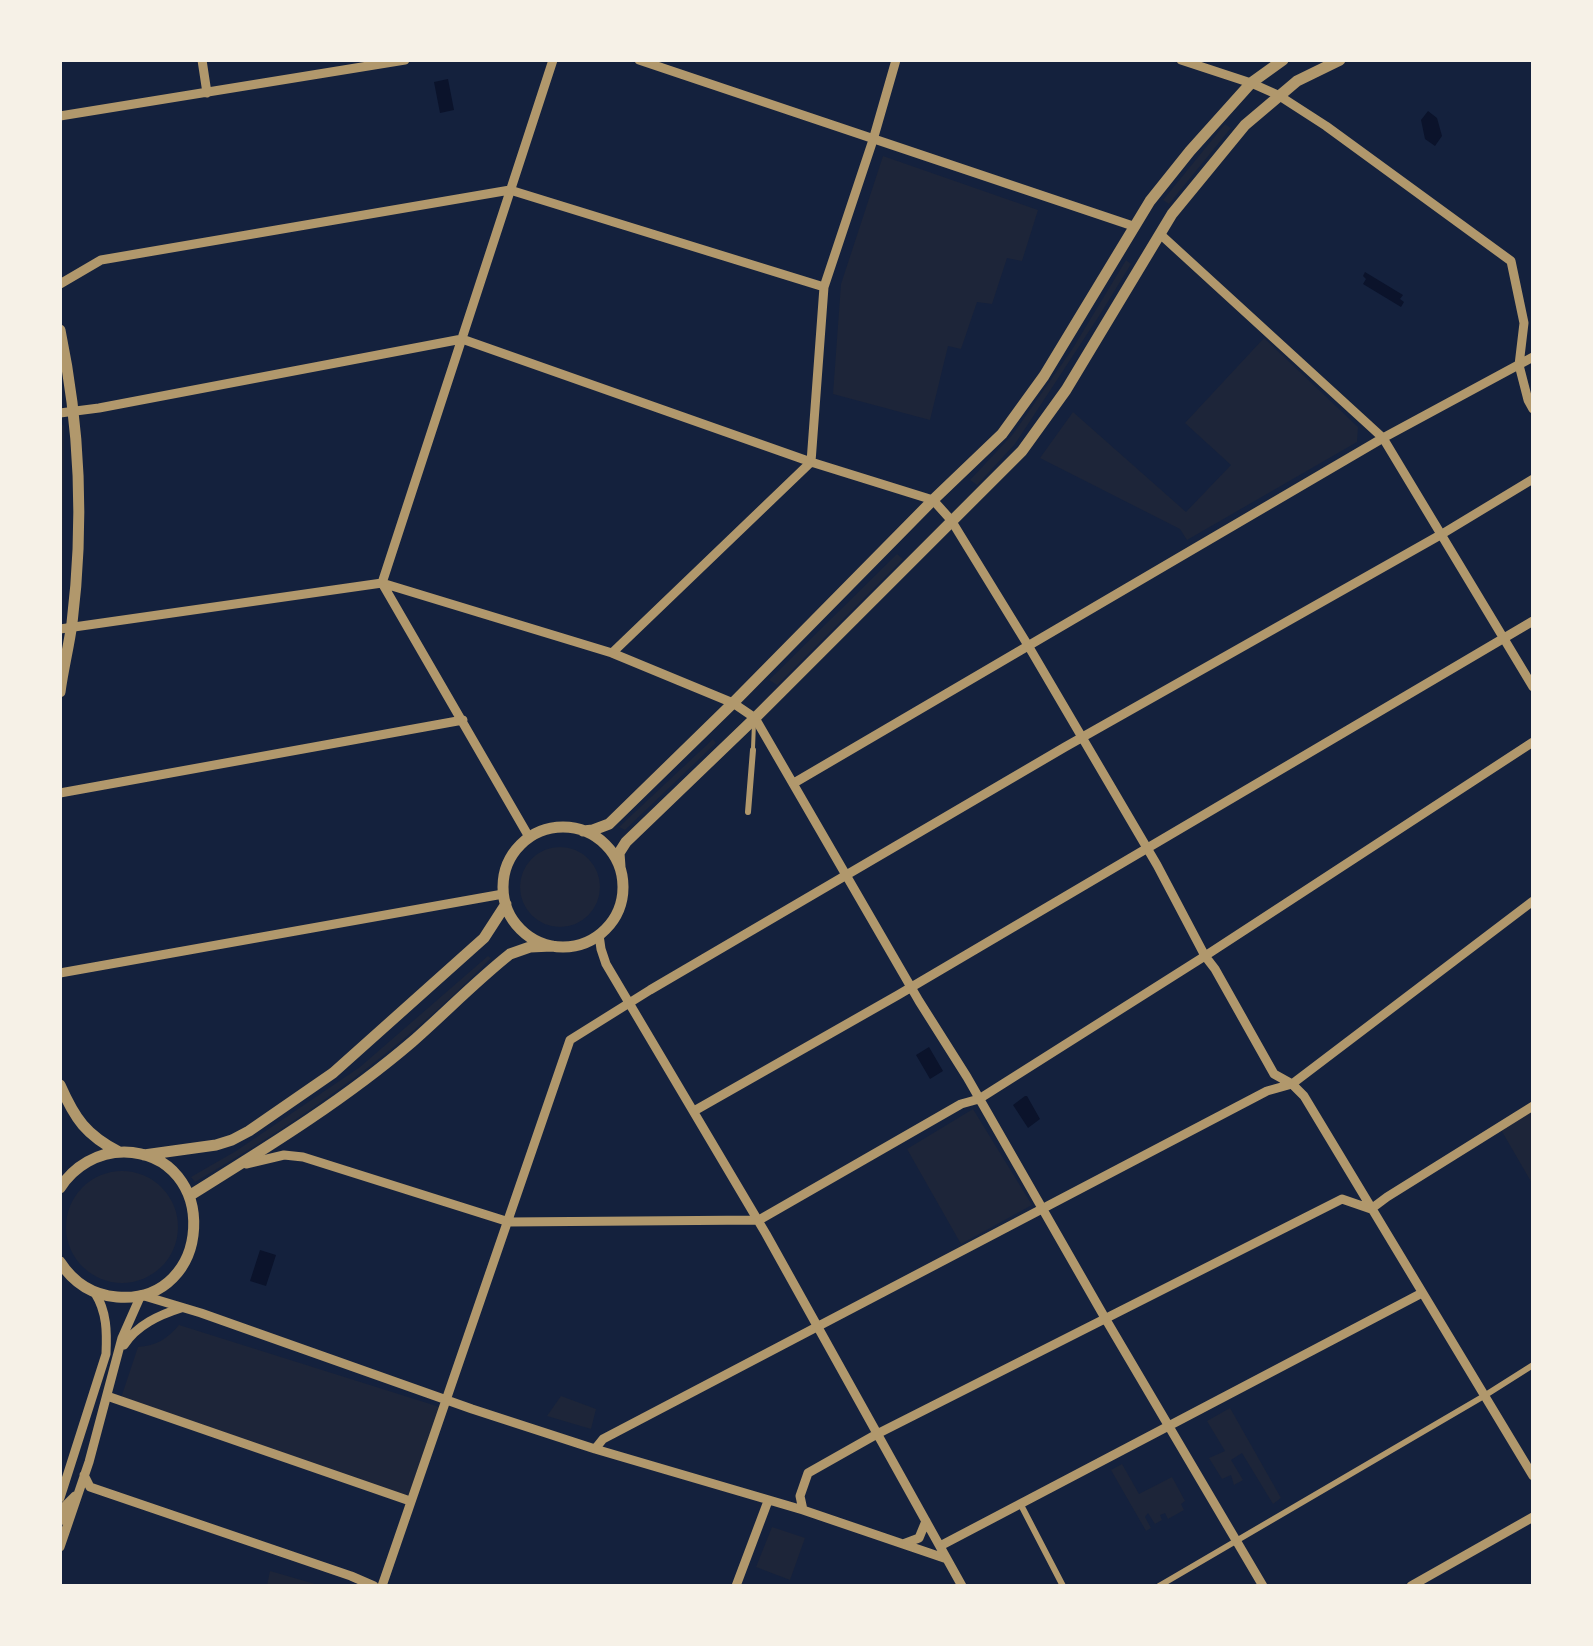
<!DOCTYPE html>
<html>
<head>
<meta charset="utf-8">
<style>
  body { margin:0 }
  #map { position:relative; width:1593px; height:1646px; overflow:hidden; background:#14213d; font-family:Arial,sans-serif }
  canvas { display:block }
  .frame { position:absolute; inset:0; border:62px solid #f6f1e7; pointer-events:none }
</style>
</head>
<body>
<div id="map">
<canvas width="1593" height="1646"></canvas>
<div class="frame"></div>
</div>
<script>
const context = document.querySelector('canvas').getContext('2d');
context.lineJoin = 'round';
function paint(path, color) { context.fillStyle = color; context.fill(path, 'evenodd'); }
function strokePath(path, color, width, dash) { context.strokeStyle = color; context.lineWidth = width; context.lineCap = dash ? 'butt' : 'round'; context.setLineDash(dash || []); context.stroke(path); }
paint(new Path2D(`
  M1225,124L1231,128L1169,204L1163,200Z
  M883,156L1038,210L1022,261L1007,258L992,304L977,302L961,349L948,346L930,420L833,394L841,284Z
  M1126,260L1131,264L1101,313L1015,444L977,485L970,480L1013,434L1073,348Z
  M1264,338L1358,427L1357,442L1187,540L1180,529L1040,458L1073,412L1186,512L1231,465L1185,423Z
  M60,422L64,426L62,610H60Z
  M897,554L903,559L777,685L769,680Z
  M713,739L716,743L625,830L619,827Z
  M520 887a40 40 0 1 1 80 0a40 40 0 1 1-80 0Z
  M488,956L491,958C403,1049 304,1119 195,1182L191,1177L236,1151L360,1067Z
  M973,1109L1032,1205L961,1244L907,1149Z
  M1533,1111V1185L1500,1128L1504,1129Z
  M66 1227a56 56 0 1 1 112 0a56 56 0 1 1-112 0Z
  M179,1325L443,1408L410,1501L120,1401L138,1347C156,1346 167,1339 179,1325Z
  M561,1396L596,1409L591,1429L547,1416Z
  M1230,1408L1281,1498L1273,1504L1242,1453L1231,1460L1243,1480L1234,1485L1231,1475L1222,1479L1209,1458L1225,1451L1207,1421Z
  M1122,1464L1139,1494L1172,1477L1185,1501L1181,1504L1184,1510L1168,1519L1165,1513L1160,1515L1162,1520L1155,1524L1148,1513L1145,1517L1151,1528L1146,1531L1111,1470Z
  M772,1527L805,1538L790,1580L756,1567Z
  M270,1571L322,1586H267Z`), '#1d2539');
paint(new Path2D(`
  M448,79L454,110L440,113L434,82Z
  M1428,111L1437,118L1442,136L1435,146L1425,139L1421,120Z
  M1365,272L1403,295L1400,299L1404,302L1401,307L1363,284L1366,279L1363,276Z
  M929,1047L943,1071L930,1079L916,1055Z
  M1025,1096H1027L1040,1119L1028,1128L1013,1105Z
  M260,1250L276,1255L266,1286L250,1281Z`), '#0b132b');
strokePath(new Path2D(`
  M753,748L754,723`), '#b1986c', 4);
strokePath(new Path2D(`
  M748,812L753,750
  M1021,1505L1063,1586
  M1159,1586L1484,1396L1533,1365`), '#b1986c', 6);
strokePath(new Path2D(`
  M202,60L207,93
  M639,60L1133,226
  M1181,60L1251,83L1278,95L1326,126L1511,261L1524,323L1519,365L1528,400L1533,409
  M60,116L405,60
  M1160,234L1383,438L1533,687
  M60,284L101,260L510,190L824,287
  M60,413L99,408L462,339L811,462L933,500L951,520L1029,647L1157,865L1205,956L1215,969L1274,1074L1292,1084L1304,1096L1533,1476
  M60,629L382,583L612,653L733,703L755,718L919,1001L967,1077L1105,1318L1263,1586
  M612,653L811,462L824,287L873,140L896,60
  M794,783L1383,438L1533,357
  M60,793L463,720
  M529,837L382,583L553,60
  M599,935L601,949L606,964L766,1234L962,1586
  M60,973L503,894
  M694,1111L898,995L1533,621
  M246,1164L284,1155L303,1157L509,1222L759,1220L961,1104L979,1099L1205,956L1533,742
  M124,1345C137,1325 159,1315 181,1308
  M107,1396L410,1501
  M595,1449L603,1439L1267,1091L1292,1084L1533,901
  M84,1475L90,1487L351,1576L374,1586
  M60,1498L106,1354C107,1332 107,1312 95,1293
  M803,1510L800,1496L808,1473L877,1434L1342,1199L1371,1209L1387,1197L1533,1106
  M60,1521L65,1506L75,1496
  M903,1544L919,1538L926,1521
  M940,1546L1422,1293
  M60,1547L89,1462L122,1338L141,1295L201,1313L472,1409L595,1449L803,1510L947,1559
  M382,1586L570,1040L650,990L1065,747L1442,534L1533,479
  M736,1586L768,1501
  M1411,1586L1533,1517`), '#b1986c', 9);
strokePath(new Path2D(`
  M60,330C80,426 84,525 72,623C69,646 63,669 60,692
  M503 887a60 60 0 1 1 120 0a60 60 0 1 1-120 0Z
  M583,831L593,830L609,824L733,703L933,500L1002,434L1044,376L1150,201L1190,151L1251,83L1283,60
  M620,867L619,853L626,842L755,718L1022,451L1066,390L1172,214L1245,125L1297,81L1340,60
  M60,1085C75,1119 86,1135 119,1152
  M144,1155L216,1145L232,1140L249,1131L333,1073L484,938L506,904
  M60,1188C74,1166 98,1152 124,1152C222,1154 214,1305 117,1297C92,1295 73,1282 60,1262
  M189,1196C266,1148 343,1101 412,1042C445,1013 476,981 510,954L530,947L552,946`), '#b1986c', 11);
</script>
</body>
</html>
